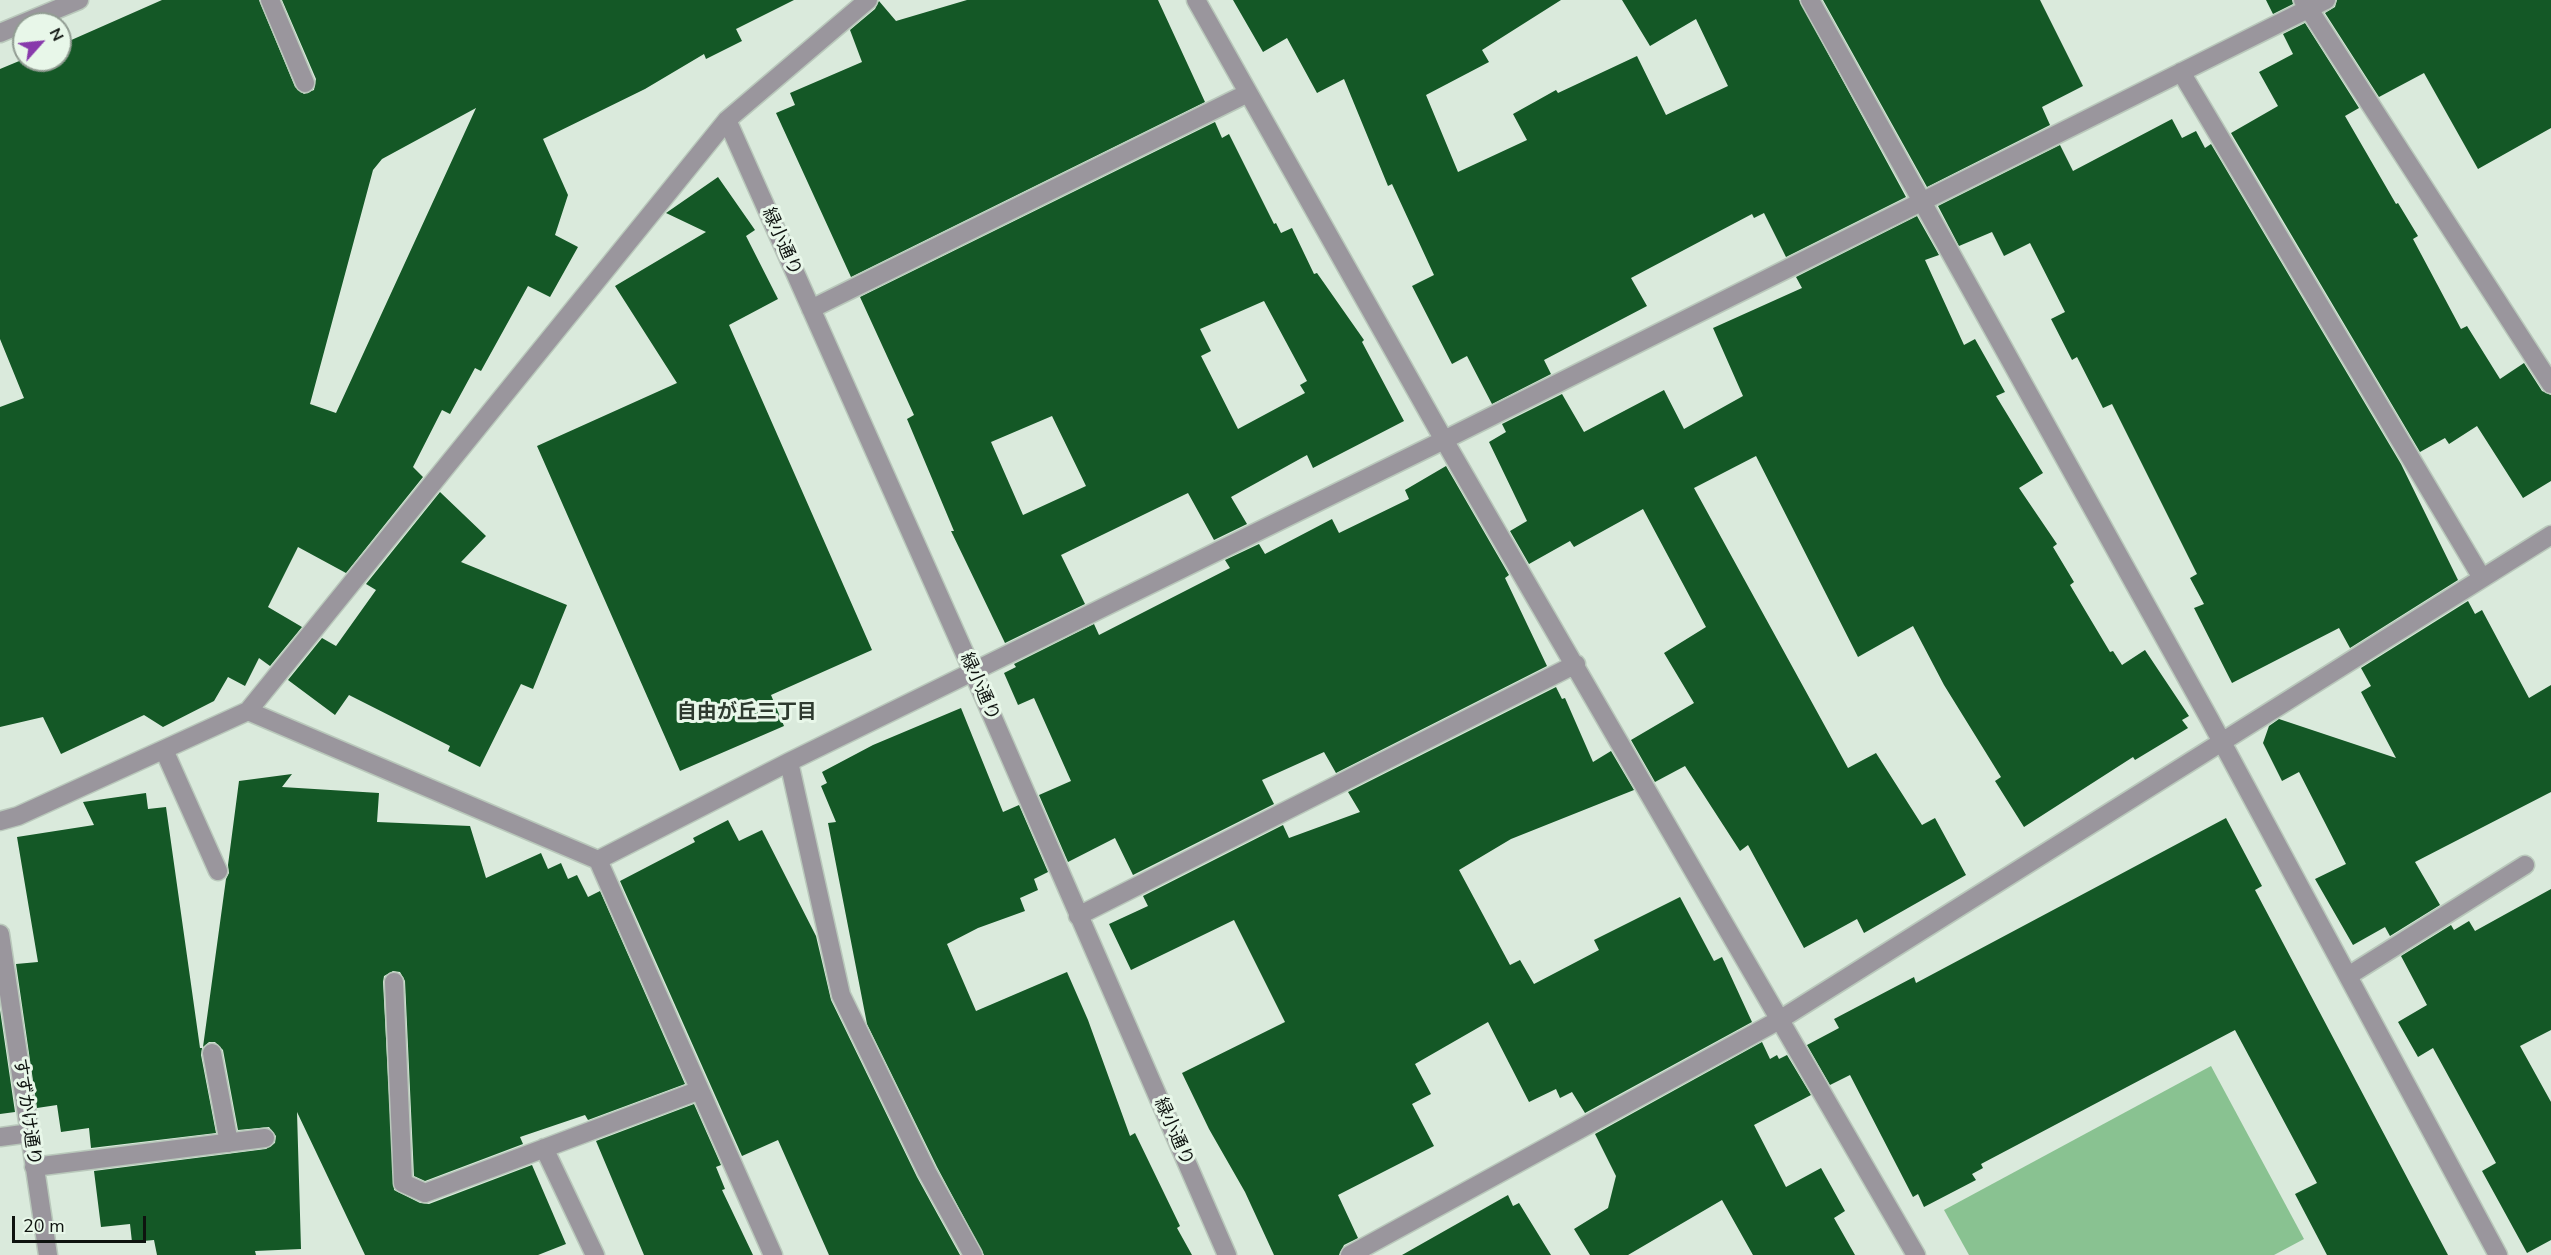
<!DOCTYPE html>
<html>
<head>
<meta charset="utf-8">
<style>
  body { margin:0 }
  #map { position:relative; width:2551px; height:1255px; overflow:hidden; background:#daeadc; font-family:"Nunito Sans",sans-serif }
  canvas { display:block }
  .north { position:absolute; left:12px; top:12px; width:60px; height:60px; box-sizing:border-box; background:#e8f7e9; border:2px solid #919c92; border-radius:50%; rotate:63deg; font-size:16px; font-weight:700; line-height:24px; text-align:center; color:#0e130f }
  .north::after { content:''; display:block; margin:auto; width:21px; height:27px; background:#883aab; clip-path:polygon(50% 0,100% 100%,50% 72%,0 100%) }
  .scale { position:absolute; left:12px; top:1216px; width:134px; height:27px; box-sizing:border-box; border:3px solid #0e130f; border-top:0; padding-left:8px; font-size:18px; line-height:21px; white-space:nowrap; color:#0e130f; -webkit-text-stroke:4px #e8f7e9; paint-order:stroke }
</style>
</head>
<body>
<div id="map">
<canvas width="2551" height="1255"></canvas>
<div class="north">N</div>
<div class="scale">20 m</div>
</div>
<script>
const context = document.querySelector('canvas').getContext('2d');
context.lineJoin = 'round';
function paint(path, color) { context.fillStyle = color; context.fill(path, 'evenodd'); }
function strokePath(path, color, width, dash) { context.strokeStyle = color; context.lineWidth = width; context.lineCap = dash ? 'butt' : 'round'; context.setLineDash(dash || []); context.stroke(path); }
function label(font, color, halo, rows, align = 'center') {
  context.font = font + ' "Nunito Sans","Noto Sans JP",sans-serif'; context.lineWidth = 6; context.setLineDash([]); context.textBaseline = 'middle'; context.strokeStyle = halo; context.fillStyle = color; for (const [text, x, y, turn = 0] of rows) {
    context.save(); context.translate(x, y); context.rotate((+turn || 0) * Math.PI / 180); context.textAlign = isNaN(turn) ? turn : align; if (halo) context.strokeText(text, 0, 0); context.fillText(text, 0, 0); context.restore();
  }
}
paint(new Path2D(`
  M2211,1066L2304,1239L2274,1255H1969L1944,1210Z`), '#89c291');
paint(new Path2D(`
  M162,0H259L295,87L304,94L314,90L316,79L282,0H794L736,29L742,41L706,59L704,54L645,89L543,139L568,195L555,235L578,247L550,297L528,286L481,371L475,368L450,414L442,410L413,467L423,477L346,573L298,547L268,607L302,627L270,666L259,658L245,686L228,677L214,701L163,727L144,715L61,754L43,717L0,727V407L24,398L0,339V69L24,59L60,60V45ZM476,108L336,413L310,404L373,170L382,159Z
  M967,0H1158L1205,102L851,277L776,113L795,105L790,93L862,62L850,30L875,9L879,1L896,21Z
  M1233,0H1561L1482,50L1489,62L1426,95L1458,172L1527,140L1513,114L1556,90L1558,93L1637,56L1666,115L1728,86L1696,19L1650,46L1622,0H1799L1906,197L1786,257L1764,213L1754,218L1752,214L1631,278L1647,306L1544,360L1551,374L1492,404L1467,356L1452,364L1412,286L1434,275L1392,184L1388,186L1344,79L1317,93L1287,38L1263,52Z
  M1823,0H2040L2083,86L2042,107L2050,125L1927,187Z
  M2266,0H2292L2293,4L2273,14Z
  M2337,0H2551V128L2478,169L2424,73L2379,97L2325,13L2335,7Z
  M2305,23L2359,108L2345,116L2396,204L2398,203L2418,236L2413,239L2461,329L2467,326L2500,379L2524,363L2542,391L2551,395V481L2523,498L2477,426L2449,444L2445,438L2420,452L2231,133L2278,106L2259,72L2293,54L2283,34Z
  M2172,119L2182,138L2196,131L2205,148L2211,144L2401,464L2458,580L2350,648L2339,628L2232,683L2194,608L2204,604L2190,578L2197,574L2112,404L2103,408L2077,357L2072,360L2051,319L2065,312L2030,243L2004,256L1992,232L1959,246L1938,206L2060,145L2073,171Z
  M1215,122L1222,138L1229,134L1274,224L1276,223L1281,233L1292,228L1314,274L1317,273L1364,340L1362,342L1404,421L1313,468L1307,455L1231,497L1247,524L1214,540L1188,493L1061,555L1085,604L1005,643L951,531H954L907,419L914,415L860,297ZM1264,301L1307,381L1300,385L1305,393L1238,429L1201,356L1211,351L1200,329ZM1052,416L1086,486L1023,515L991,442Z
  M718,177L755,230L746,236L778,299L729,325L872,650L771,695L784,726L680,771L537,446L677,383L615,286L706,232L666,213Z
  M1917,216L1939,255L1925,260L1964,345L1975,339L2005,392L1996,396L2043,473L2019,488L2057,544L2053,547L2074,582L2070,585L2110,652L2113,651L2122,665L2145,650L2189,716L2182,720L2188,728L2135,760L2133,757L2024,827L1995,781L2001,777L1944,685L1913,626L1858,657L1756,456L1694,488L1848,768L1876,753L1922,825L1935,818L1966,875L1864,933L1857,919L1804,948L1748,845L1740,851L1685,766L1655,782L1631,740L1694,703L1664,653L1706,627L1643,509L1574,547L1570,541L1529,564L1510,531L1527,521L1489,442L1506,432L1502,424L1562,394L1584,432L1664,390L1684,429L1743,396L1713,328L1802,288L1796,277Z
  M1446,466L1509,575L1505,578L1547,666L1336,773L1324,752L1262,780L1274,804L1133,875L1115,838L1068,862L1039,795L1071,781L1034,698L1018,705L1004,673L1016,667L1014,664L1094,624L1099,635L1230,568L1225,560L1259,544L1265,554L1332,519L1339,533L1409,499L1405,490Z
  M440,492L486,536L461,562L567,605L533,689L521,684L480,767L448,751L450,746L349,695L335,715L288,680L322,638L336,646L376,590L366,584Z
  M2468,601L2475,614L2482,610L2529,698L2551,685V792L2415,862L2440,905L2390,936L2385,927L2353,945L2315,879L2346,864L2299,772L2282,781L2263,743L2269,726L2279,719L2396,758L2361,692L2371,686L2361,668Z
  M1556,687L1562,699L1565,698L1593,762L1611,751L1634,790L1511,839L1459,870L1510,965L1520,960L1534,984L1599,950L1594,940L1680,897L1714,961L1722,957L1752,1022L1585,1113L1572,1092L1560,1098L1556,1089L1529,1102L1488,1022L1415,1064L1431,1094L1412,1104L1434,1146L1338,1195L1358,1238L1344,1245L1339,1255H1274L1245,1192L1209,1129L1182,1073L1285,1022L1234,920L1131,970L1109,924L1148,906L1143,896L1283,825L1289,838L1360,812L1348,792Z
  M961,708L1003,812L1019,805L1048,872L1034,879L1038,890L1020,898L1025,911L978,928L947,944L976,1011L1067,972L1088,1020L1130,1136L1135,1133L1180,1226L1177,1228L1192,1255H984L937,1167L867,1024L828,823L836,822L821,786L827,783L822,772L873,745Z
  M292,774L282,787L379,793L377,822L470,826L486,878L541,853L548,869L561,863L568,879L577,875L588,897L600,891L685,1084L588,1120L585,1115L520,1137L523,1144L425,1181L414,1176L405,981L400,972L393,971L384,976L383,982L394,1190L420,1203L429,1204L532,1165L566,1244L538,1255H365L297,1112L301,1249L255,1251L256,1255H157L154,1240L132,1242L130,1224L101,1227L94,1171L266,1149L275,1143L276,1136L269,1127L238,1130L223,1050L215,1042H209L203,1047L226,879L229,873L228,865L239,781Z
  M146,793L148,809L166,807L200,1048H202L201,1055L216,1133L91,1148L89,1128L61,1132L57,1105L37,1108L16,964L38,962L17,837L94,825L83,802Z
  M2226,818L2262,886L2255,890L2448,1255H2327L2295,1194L2317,1183L2235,1030L1981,1164L1983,1168L1972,1174L1976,1180L1924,1207L1918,1194L1913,1197L1850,1075L1830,1085L1807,1045L1839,1028L1834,1019L1914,977L1916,983Z
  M728,820L739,841L762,830L816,936L831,1000L917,1177L960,1255H829L778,1140L742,1156L620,881L695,842L693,838Z
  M2551,889V1030L2520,1046L2551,1102V1240L2527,1253L2482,1171L2496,1163L2433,1048L2418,1057L2398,1022L2427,1005L2401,956L2451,925L2454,930L2469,921L2475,931Z
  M0,1010L15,1112L0,1114Z
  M1762,1042L1770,1059L1777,1055L1779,1059L1787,1055L1811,1095L1754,1125L1786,1187L1821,1168L1845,1211L1834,1218L1855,1255H1753L1722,1200L1628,1255H1590L1574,1229L1608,1208L1616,1176L1595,1134Z
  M694,1104L721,1165L716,1167L725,1189L722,1190L753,1255H644L596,1141Z
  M1508,1195L1513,1206L1519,1203L1551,1255H1402Z`), '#145826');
const minor = new Path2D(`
  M270,0L305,83
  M1196,0L1444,440L1916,1255
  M1810,0L2209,718L2498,1255
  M2303,0L2551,384
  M0,33L79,0
  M2181,72L2482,578
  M727,120L973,672L1227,1255
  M811,309L1248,93
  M248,711L598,860L773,1255
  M164,750L218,871
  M789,762L841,995L927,1172L973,1255
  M0,821L18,816L248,711L727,120L868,0
  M598,860L789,762L1444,440L2326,0
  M1078,916L1576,664
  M0,934L48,1255
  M2348,976L2525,865
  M394,982L403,1183L425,1193L700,1090
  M212,1053L229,1143
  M0,1137L30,1133
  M544,1148L595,1255
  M34,1167L265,1138
  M1350,1255L1781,1019L2551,535`);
strokePath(minor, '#b9c8bb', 21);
strokePath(minor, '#9a969d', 18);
label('18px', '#0e130f', '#e8f7e9', [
  ["緑小通り",781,242,66],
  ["緑小通り",979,687,66],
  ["すずかけ通り",26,1112,82],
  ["緑小通り",1173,1132,66]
]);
label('bold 20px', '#2e3a2f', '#e8f7e9', [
  ["自由が丘三丁目",747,713]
]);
</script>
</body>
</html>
